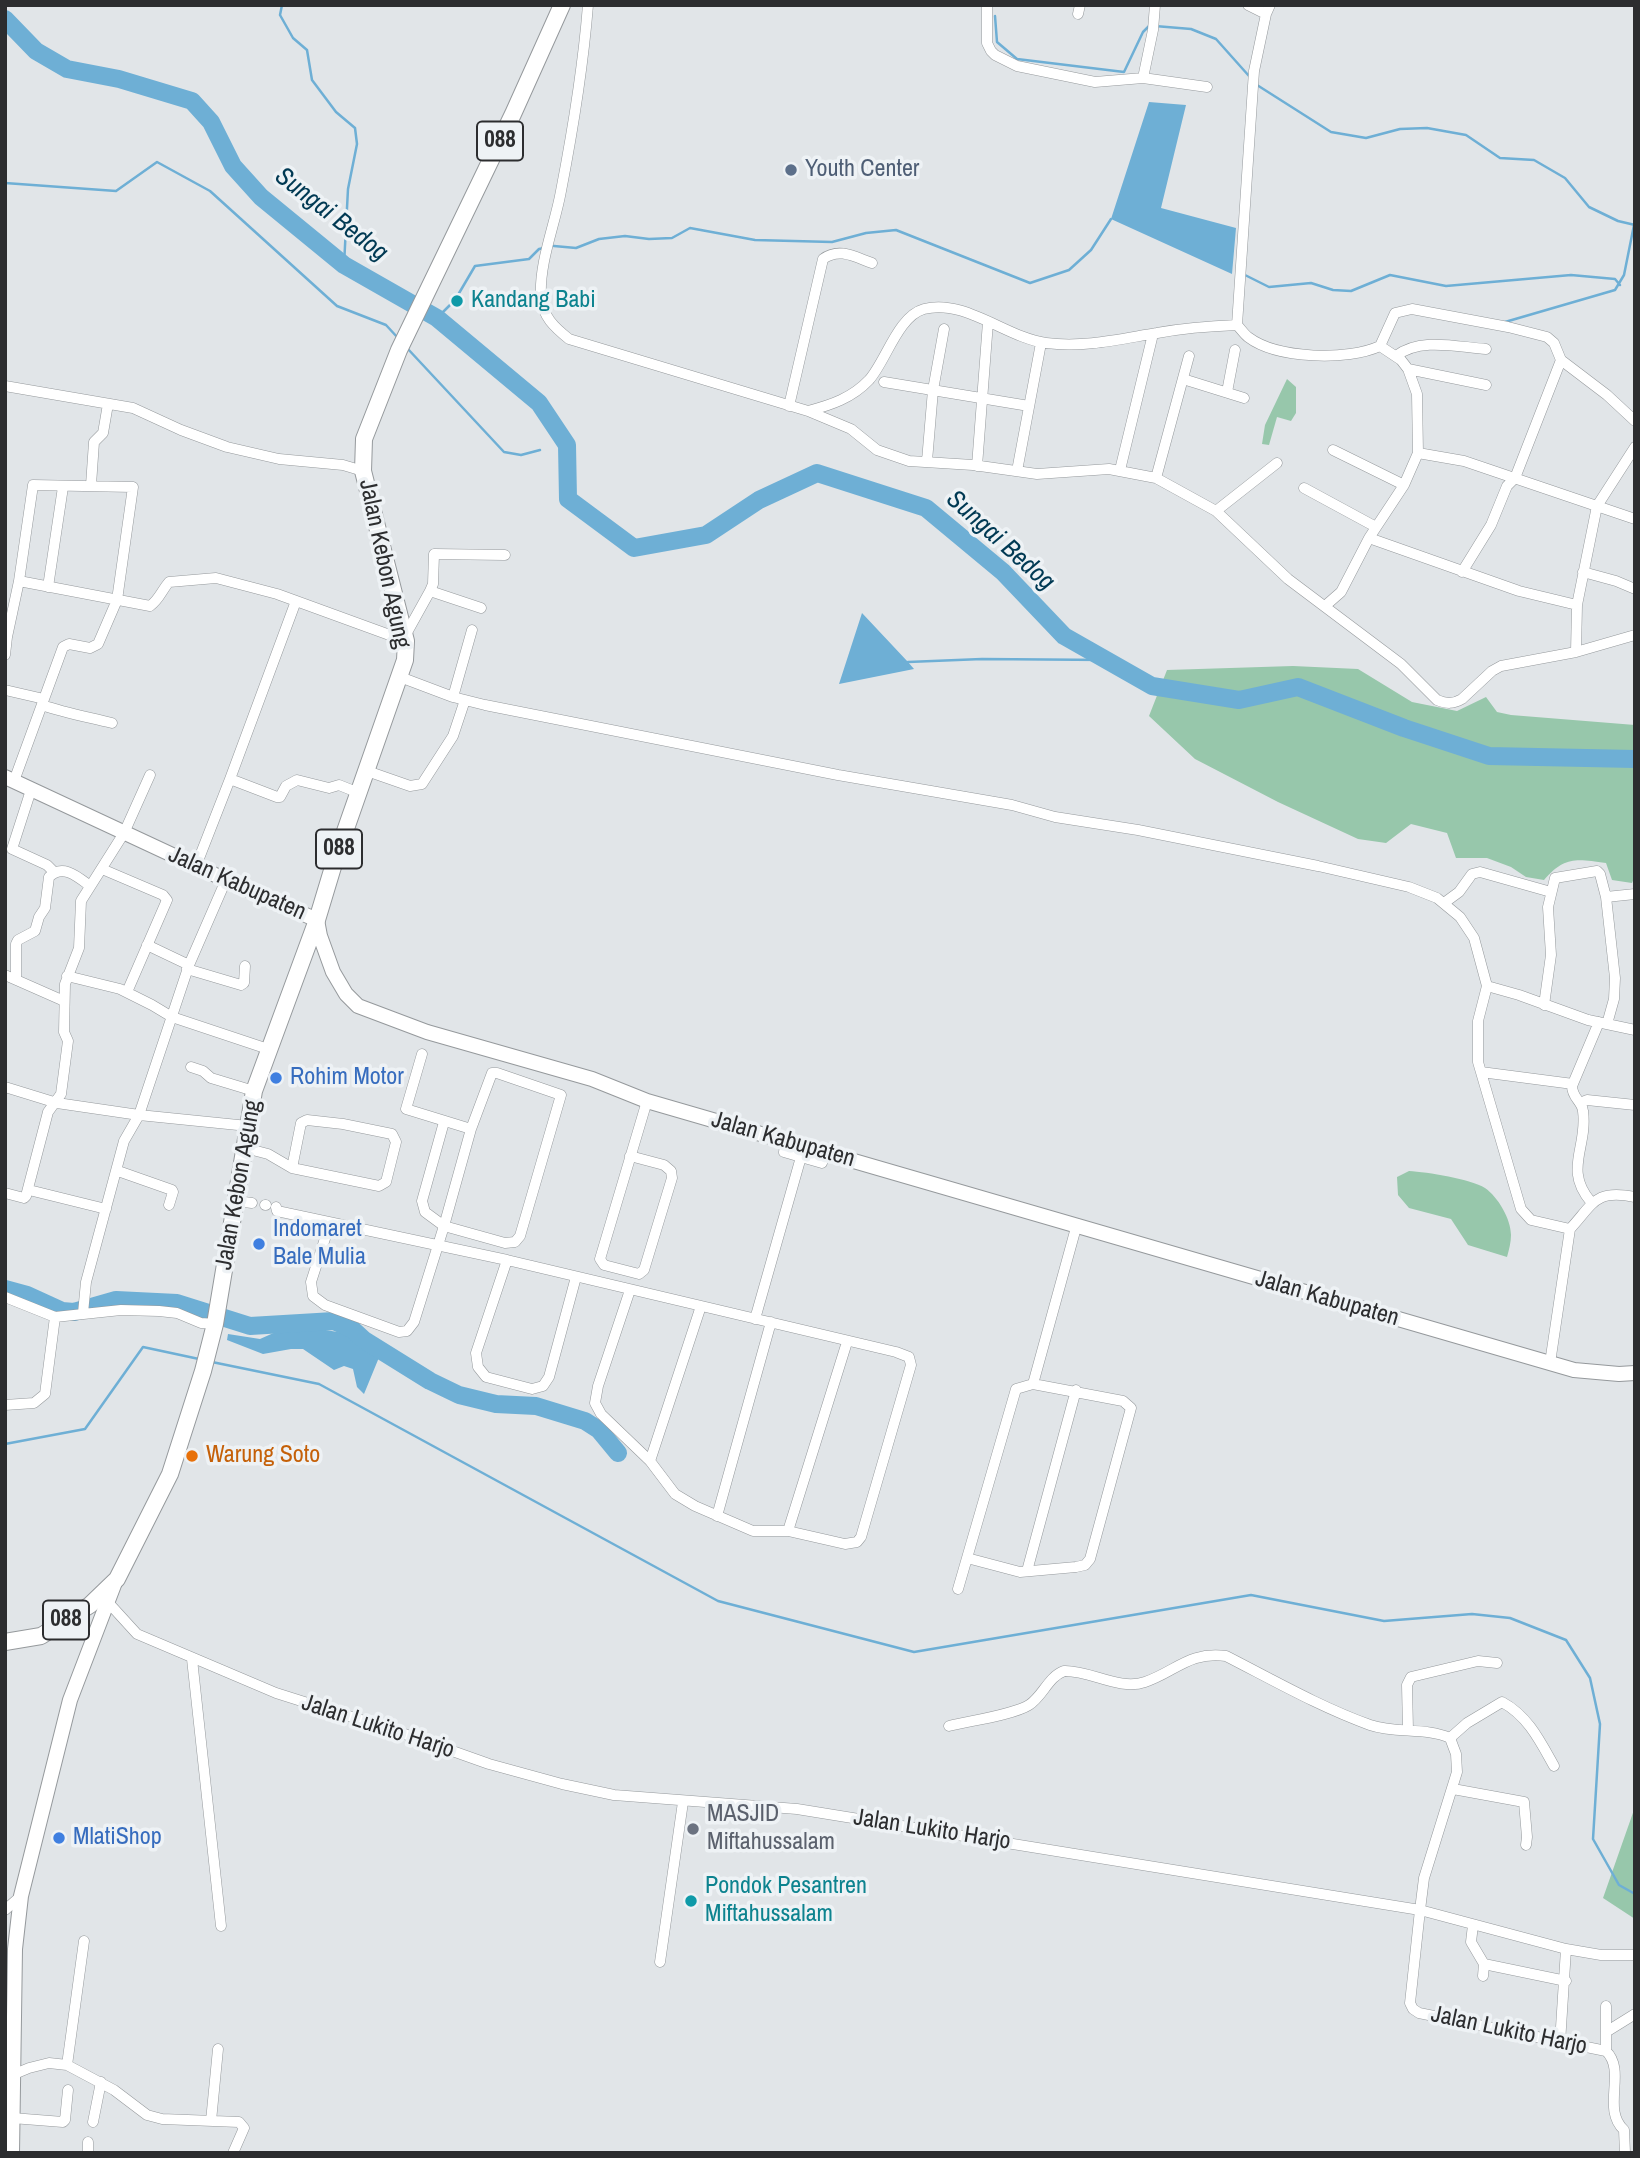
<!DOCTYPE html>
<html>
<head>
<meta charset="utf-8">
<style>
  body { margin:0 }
  #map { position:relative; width:1640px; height:2158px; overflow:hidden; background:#e1e5e8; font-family:"Archivo Narrow",sans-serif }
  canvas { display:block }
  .frame { position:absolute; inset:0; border:7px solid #2c2d2f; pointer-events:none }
</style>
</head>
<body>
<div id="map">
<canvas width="1640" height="2158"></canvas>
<div class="frame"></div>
</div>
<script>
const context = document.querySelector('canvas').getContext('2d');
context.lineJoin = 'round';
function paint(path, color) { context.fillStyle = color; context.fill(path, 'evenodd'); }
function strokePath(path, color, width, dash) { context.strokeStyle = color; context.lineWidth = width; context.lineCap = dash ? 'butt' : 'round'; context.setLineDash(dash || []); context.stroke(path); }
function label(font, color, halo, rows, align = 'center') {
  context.font = font + ' "Archivo Narrow",sans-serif'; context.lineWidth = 7; context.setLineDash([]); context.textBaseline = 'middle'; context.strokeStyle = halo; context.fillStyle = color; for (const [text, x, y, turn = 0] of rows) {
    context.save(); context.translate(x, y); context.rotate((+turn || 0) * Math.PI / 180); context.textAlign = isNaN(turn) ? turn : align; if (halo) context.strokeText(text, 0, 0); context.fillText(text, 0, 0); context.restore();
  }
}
paint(new Path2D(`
  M1287,379L1296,387V413L1291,421L1277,417L1269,445L1262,444L1265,425Z
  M1293,666L1358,669L1412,702L1457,711L1486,697L1497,712L1511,715L1635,725V876L1632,883L1612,880L1606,863C1576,859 1565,856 1544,880L1526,877L1511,867L1487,858H1456L1447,833L1411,824L1386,843L1358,839L1278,802L1195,759L1149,716L1167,670Z
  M1409,1171C1427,1172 1471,1179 1485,1188C1498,1197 1511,1219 1511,1235C1511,1242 1509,1250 1507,1257L1468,1245L1451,1219L1409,1208L1398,1195L1397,1177Z
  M1635,1807V1919L1603,1898Z`), '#97c7ab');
paint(new Path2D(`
  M1149,102L1186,105L1161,208L1236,228L1232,274L1111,219Z
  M862,613L908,662L914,669L839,684Z
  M320,1329L349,1334L380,1355L364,1394L357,1387L353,1369L344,1366L334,1370L303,1349H291L263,1354L227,1340L228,1334L260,1339L278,1331Z`), '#6eafd5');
strokePath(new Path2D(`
  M282,5L280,15L293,38L307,50L312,80L336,112L355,128L357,144L348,189L344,265
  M995,16L997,42L1017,59L1124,72L1143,32L1149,26
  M1155,26L1191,29L1216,39L1249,76
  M1257,85L1331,132L1366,138L1400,129L1427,128L1466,135L1500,158L1534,160L1565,178L1589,207L1618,221L1635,225
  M5,183L116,191L157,162L210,191L337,306L386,325L398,338
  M554,246L576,248L599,239L625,236L649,239L672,238L690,228L755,240L832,242L866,233L896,230L1030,283L1069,270L1091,250L1111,219
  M1245,275L1269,287L1311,283L1333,290L1351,291L1390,275L1446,286L1571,275L1615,279L1620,285
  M437,318L455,300L475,266L529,259L539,249L544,248
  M1505,322L1615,290L1624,275L1634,225
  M407,348L504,452L521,455L540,450
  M908,662L982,659L1107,660
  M212,1362L319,1384L718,1601L914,1652L1251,1595L1384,1621L1472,1614L1510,1618L1566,1640L1590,1678L1600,1724L1593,1839L1619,1885L1635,1894
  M5,1444L85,1429L143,1347L199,1359`), '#6eafd5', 2.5);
strokePath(new Path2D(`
  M5,19L36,51L67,69L119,79L192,101L211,122L233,166L261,197L344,265L437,318L539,403L567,445L568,499L634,548L706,535L759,500L817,473L926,508L1003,572L1064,636L1152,686L1239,700L1298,687L1404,728L1489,756L1635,759
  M5,1289L27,1295L62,1311L74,1312L116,1300L177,1303L250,1326L334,1321L352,1329L364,1340L430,1381L459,1395L496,1404L536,1406L585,1421L599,1430L618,1453`), '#6eafd5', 18);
const street = new Path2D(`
  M588,5C583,68 573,129 561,191C555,225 539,262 541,297C543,317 554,327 569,339L808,411C831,405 852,398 869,380C886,361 898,316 924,309C964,298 1007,338 1046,343C1084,348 1120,339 1157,333C1184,328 1211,326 1237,325
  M987,5V43L991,51L995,55L1017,66L1095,82L1143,78L1207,87
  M1248,5L1266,14
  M1270,5L1266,14L1254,71L1237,325C1241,329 1244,334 1248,337C1277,359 1348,361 1380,346L1401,360L1408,369L1417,394L1418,453L1404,485L1369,538L1341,592L1325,606
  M1078,14L1080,5
  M1143,78L1153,30L1155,5
  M1380,346L1395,313L1412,309L1508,327L1547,337L1554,343L1561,360L1607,395L1635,421
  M1396,356C1420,337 1457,347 1486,349
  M1408,369L1486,385
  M1183,379L1244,398
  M884,382L1029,406
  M5,386L133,408L181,430L227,447L279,459L343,465L363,471
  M1227,392L1235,350
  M789,406L823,259C839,247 855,257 872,263
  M808,411L851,429L877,450L909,461L973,465L1037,474L1109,469L1156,478L1216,511L1288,579L1401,664L1437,700C1447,704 1453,704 1462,699L1492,671L1501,666L1576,652L1635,635
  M1333,450L1404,485
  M1418,453L1464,461L1635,519
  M927,461L933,390L944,329
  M977,466L988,322
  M1120,470L1153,334
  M1017,471L1041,343
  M1156,478L1189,356
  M91,485L94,442L103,433L108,404
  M1304,488L1376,527
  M1216,511L1277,463
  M1369,538L1519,591L1577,605
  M1462,572L1491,525L1507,486L1515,478L1561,360
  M1583,572L1616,581L1635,589
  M48,587L63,487
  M430,591L481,608
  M5,636L7,637L19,581L150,606C159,600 162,590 169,582L216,578L277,594L406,641
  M405,636L430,591L433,584L434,554L505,555
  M1576,652L1577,605L1597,506L1635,447
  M5,655L7,637
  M400,677L453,697L485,705L838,775L1012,805L1055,817L1138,830L1318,866L1409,887L1437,898L1460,917L1474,938L1487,986L1519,995L1588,1020L1635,1030
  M5,690L44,699
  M453,697L472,630
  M42,705C65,713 88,717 112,723
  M367,771L410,786L422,784L453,736L465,700
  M230,779L277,797H280L286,786L297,780L329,788L339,785L359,793
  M14,781L63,647L69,644L90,648L98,644L117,600L133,487L33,485L19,581
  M31,790L12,849L47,865L54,872
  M196,866L230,779L296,601
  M102,869L163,895L167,900L127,992
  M1444,903L1459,892L1472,874L1480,872L1551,892
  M147,945L189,965
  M187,969L241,985L244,983L245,966
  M5,975L64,1001
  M67,976L120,989L152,1005L172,1017L268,1049
  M16,978V944L18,940L35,931L39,917L45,908L49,877C63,863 78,877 90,886
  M1487,986L1478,1021V1062L1521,1209L1531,1220L1570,1229
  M1544,1005L1551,955L1548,907L1555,878L1597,871L1600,874L1606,897
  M1607,1024L1614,999L1615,978L1606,897L1635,894
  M422,1054L406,1109L471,1129
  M191,1067L203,1071L211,1078L254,1091
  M1481,1072L1573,1084
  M492,1073H497L561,1095L520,1236L515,1242L505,1243L444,1226L471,1129Z
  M5,1087L57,1103L139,1115L248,1126
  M1580,1103L1587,1100L1635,1105
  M245,1148L268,1154L292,1168L379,1186L386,1182L396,1142L392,1134L343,1124L307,1120L301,1123L292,1168
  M630,1156L664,1165L671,1171L672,1178L644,1270L639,1274L604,1265L600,1259L647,1101
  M801,1157L822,1163L825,1152
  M118,1171L172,1190L173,1192L169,1205
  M29,1190L106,1209
  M5,1193L24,1198L26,1196L48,1112L61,1094L68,1041L64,1032L65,984L79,948L81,901L124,833L150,775
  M236,1201L252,1203
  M1591,1202C1563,1169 1588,1148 1583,1111C1582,1101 1572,1098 1572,1086L1599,1022
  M265,1205H266
  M276,1207L277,1211L507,1260L896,1352L909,1357L911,1365L861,1537L857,1542L845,1544L788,1531H753L695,1506L675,1494L650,1461L601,1414L595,1403L598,1386L630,1290
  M330,1223L311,1282L313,1296L325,1305L399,1332L407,1331L414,1322L444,1226L425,1212L422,1201L444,1122
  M1570,1229C1594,1203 1595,1189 1635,1197
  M507,1260L476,1353L478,1367L486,1377L532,1389L543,1386L549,1377L576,1277
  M5,1297L55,1317L121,1310L159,1311L177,1313L201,1323L215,1324
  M83,1313L86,1282L124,1141L139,1115L189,965L226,880
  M755,1319L801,1157L784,1152L786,1140
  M1550,1363L1570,1229
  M5,1405L34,1403L45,1394L55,1317
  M650,1461L701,1306
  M717,1516L771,1322
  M788,1531L847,1342
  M967,1558L1020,1572L1076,1567L1085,1565L1090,1559L1131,1408L1123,1401L1033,1384
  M1027,1571L1076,1390
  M958,1589L1016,1389L1033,1384L1077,1224
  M106,1600L137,1634L276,1693L396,1731L489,1764L562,1784L614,1795L797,1809L1420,1910L1410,2003L1413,2009L1419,2013L1606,2051C1627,2071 1601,2109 1624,2130
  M192,1659L221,1926
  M949,1726C969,1721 1013,1715 1029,1705C1043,1696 1048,1677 1064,1671C1090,1670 1119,1691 1145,1682C1175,1672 1189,1651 1226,1656C1273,1680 1320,1707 1370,1725C1396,1734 1425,1727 1450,1738L1456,1754L1457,1772L1424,1878L1420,1910L1566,1949L1601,1955H1635
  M1408,1730L1407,1685L1411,1677L1478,1661L1497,1663
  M1450,1738L1467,1723L1502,1702C1528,1716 1540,1741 1554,1766
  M1453,1789L1524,1802L1527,1837L1526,1845
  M5,1910L21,1896
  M1473,1925L1471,1942L1484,1964L1483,1976
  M660,1962L683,1802
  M1484,1964L1566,1981
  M1606,2032L1635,2014
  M1560,2043L1566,1949
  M1606,2051V2006
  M67,2065L84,1941
  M5,2078L29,2068L49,2063L67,2065L114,2090L147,2115L162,2119L239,2122L244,2128L233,2153
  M12,2118L63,2122L65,2120L68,2090
  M211,2121L218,2049
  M93,2122L101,2082
  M1624,2130L1625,2153
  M88,2142V2153`);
const secondary = new Path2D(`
  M5,777L226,880L317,920L320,936L333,972L346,994L358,1006L427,1032L592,1079L647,1101L1574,1370L1619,1374L1635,1373
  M12,2153L15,1949L21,1896L70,1700L114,1585`);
const primary = new Path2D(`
  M5,1642L41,1636L90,1605L117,1579L170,1474L203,1371L215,1324L254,1091L317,920L336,857L405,660L406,641L363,471L364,439L399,350L513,114L562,5`);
strokePath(street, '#95999c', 11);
strokePath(secondary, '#95999c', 16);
strokePath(primary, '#95999c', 18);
strokePath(street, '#fff', 10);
strokePath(secondary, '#fff', 14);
strokePath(primary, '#fff', 16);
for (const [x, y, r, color] of [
  [791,170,7,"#5c6f8a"],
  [457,301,7,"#0f9aa8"],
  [276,1078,7,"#3f7fe0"],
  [259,1244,7,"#3f7fe0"],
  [192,1456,7,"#e8710a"],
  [693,1829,7,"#6b7280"],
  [59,1838,7,"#3f7fe0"],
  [691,1901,7,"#0f9aa8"]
]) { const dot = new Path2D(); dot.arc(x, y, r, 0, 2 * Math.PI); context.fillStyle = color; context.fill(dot); strokePath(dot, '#eef2f5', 2.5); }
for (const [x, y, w] of [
  [500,141,46],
  [339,849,46],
  [66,1620,46]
]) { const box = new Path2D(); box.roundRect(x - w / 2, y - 19.5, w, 39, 5); context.fillStyle = '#eef2f5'; context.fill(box); strokePath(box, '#2c2d2f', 2); }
label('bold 23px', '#2c2d2f', null, [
  ["088",500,141],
  ["088",339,849],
  ["088",66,1620]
]);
label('24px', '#4e5e75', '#eef2f5', [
  ["Youth Center",805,170]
], 'left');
label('24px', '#0d838f', '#eef2f5', [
  ["Kandang Babi",471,301],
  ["Pondok Pesantren",705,1887],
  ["Miftahussalam",705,1915]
], 'left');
label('24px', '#2c2d2f', '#eef2f5', [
  ["Jalan Kebon Agung",384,564,78],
  ["Jalan Kabupaten",237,884,24],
  ["Jalan Kabupaten",783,1140,16],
  ["Jalan Kebon Agung",239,1185,-80],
  ["Jalan Kabupaten",1327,1299,16],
  ["Jalan Lukito Harjo",378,1727,18],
  ["Jalan Lukito Harjo",932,1830,9],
  ["Jalan Lukito Harjo",1509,2031,12]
]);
label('24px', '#366cbe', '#eef2f5', [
  ["Rohim Motor",290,1078],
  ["Indomaret",273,1230],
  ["Bale Mulia",273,1258],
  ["MlatiShop",73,1838]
], 'left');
label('24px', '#c56008', '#eef2f5', [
  ["Warung Soto",206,1456]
], 'left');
label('24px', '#5b616d', '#eef2f5', [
  ["MASJID",707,1815],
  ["Miftahussalam",707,1843]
], 'left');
label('italic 26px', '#003953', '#eef2f5', [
  ["Sungai Bedog",331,215,38],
  ["Sungai Bedog",1000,541,42]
]);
</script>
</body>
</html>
